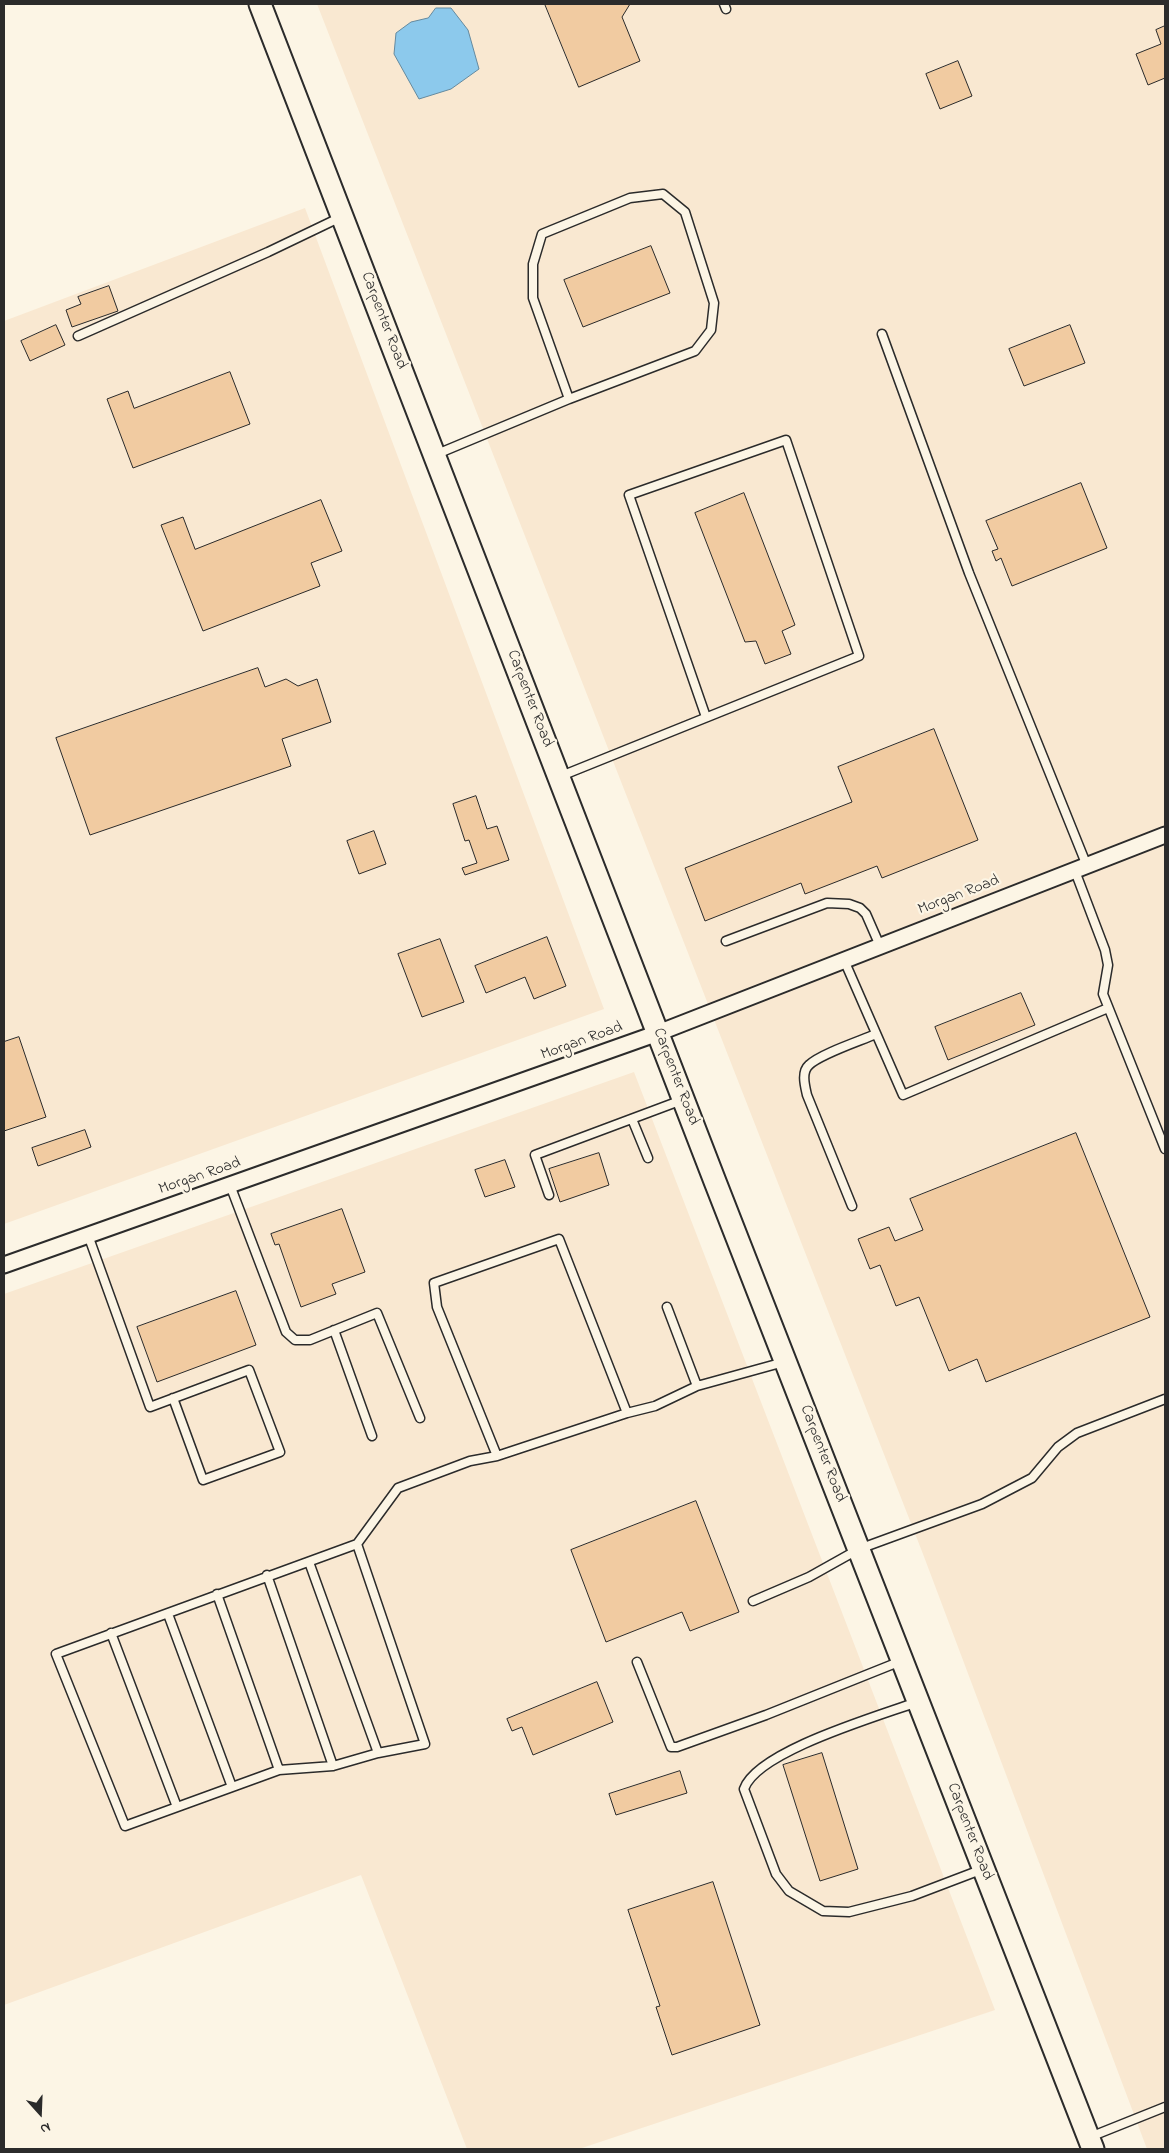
<!DOCTYPE html>
<html>
<head>
<meta charset="utf-8">
<style>
  body { margin:0 }
  #map { position:relative; width:1169px; height:2153px; overflow:hidden; background:#fcf5e5; font-family:"Indie Flower",sans-serif }
  canvas { display:block }
  .frame { position:absolute; inset:0; border:5px solid #2b2b2b; pointer-events:none }
  .north { position:absolute; left:15px; top:2088px; width:50px; height:50px; -webkit-text-stroke:4px #fcf5e5; paint-order:stroke; rotate:160deg; font-size:14px; font-weight:700; line-height:20px; text-align:center; color:#2b2b2b }
  .north::after { content:''; display:block; margin:auto; width:18px; height:22px; background:#2b2b2b; clip-path:polygon(50% 0,100% 100%,50% 72%,0 100%) }
</style>
</head>
<body>
<div id="map">
<canvas width="1169" height="2153"></canvas>
<div class="frame"></div>
<div class="north">N</div>
</div>
<script>
const context = document.querySelector('canvas').getContext('2d');
context.lineJoin = 'round';
function paint(path, color) { context.fillStyle = color; context.fill(path, 'evenodd'); }
function strokePath(path, color, width, dash) { context.strokeStyle = color; context.lineWidth = width; context.lineCap = dash ? 'butt' : 'round'; context.setLineDash(dash || []); context.stroke(path); }
function label(font, color, halo, rows, align = 'center') {
  context.font = font + ' "Indie Flower",sans-serif'; context.lineWidth = 4.5; context.setLineDash([]); context.textBaseline = 'middle'; context.strokeStyle = halo; context.fillStyle = color; for (const [text, x, y, turn = 0] of rows) {
    context.save(); context.translate(x, y); context.rotate((+turn || 0) * Math.PI / 180); context.textAlign = isNaN(turn) ? turn : align; if (halo) context.strokeText(text, 0, 0); context.fillText(text, 0, 0); context.restore();
  }
}
paint(new Path2D(`
  M317,4H1165V2149H1147L923,1554Z
  M305,208L604,1009L4,1224V321Z
  M634,1072L995,2010L579,2149H467L361,1875L4,2005V1294Z`), '#f9e8d1');
const water = new Path2D(`
  M436,8H451L468,30L479,69L451,89L419,99L394,54L396,33L411,22L428,18Z`);
paint(water, '#8cc9ec');
strokePath(water, '#658a9f', 1);
const building = new Path2D(`
  M545,4H630L622,17L640,61L579,87Z
  M1165,26V78L1148,85L1136,54L1161,44L1156,30Z
  M958,61L972,96L940,109L926,74Z
  M651,246L670,293L583,327L564,280Z
  M109,286L118,311L72,327L66,310L81,304L78,297Z
  M56,325L65,345L30,361L21,341Z
  M1070,325L1085,363L1024,386L1009,349Z
  M230,372L250,424L133,468L107,399L128,391L134,408Z
  M1081,483L1107,548L1012,586L1001,558L996,561L992,551L998,549L986,521Z
  M744,493L795,625L782,631L791,654L765,664L756,641L745,642L695,513Z
  M321,500L342,551L311,563L320,586L203,631L161,525L183,517L195,549Z
  M258,668L265,687L286,679L298,686L317,679L331,722L282,739L291,766L90,835L56,738Z
  M934,729L978,840L882,878L877,866L805,894L801,883L705,921L685,868L852,802L838,767Z
  M476,796L487,829L497,826L509,860L465,875L462,868L477,863L469,840L465,841L453,804Z
  M374,831L386,864L359,874L347,841Z
  M547,937L566,986L534,999L525,977L486,993L475,966Z
  M440,939L464,1002L422,1017L398,954Z
  M1021,993L1035,1025L948,1060L935,1027Z
  M19,1037L46,1117L4,1131V1042Z
  M85,1130L91,1147L38,1166L32,1148Z
  M1076,1133L1150,1317L986,1382L977,1359L949,1371L919,1297L896,1306L880,1265L870,1269L858,1239L889,1227L895,1241L923,1230L910,1199Z
  M599,1153L609,1185L560,1202L549,1169Z
  M505,1160L515,1187L485,1197L475,1170Z
  M342,1209L365,1272L332,1284L336,1294L301,1307L279,1244L275,1245L271,1234Z
  M236,1291L256,1345L157,1382L137,1327Z
  M696,1501L739,1612L690,1631L682,1612L606,1642L571,1550Z
  M597,1682L613,1722L533,1755L522,1727L512,1731L507,1719Z
  M822,1753L858,1869L820,1881L783,1765Z
  M680,1771L687,1793L616,1815L609,1794Z
  M713,1882L760,2025L672,2055L656,2007L660,2006L628,1910Z`);
paint(building, '#f1cba1');
strokePath(building, '#2b2b2b', 1);
const lane = new Path2D(`
  M724,4L726,9
  M882,334L969,573L1087,866
  M78,336L268,252L341,217
  M437,454L569,399L695,351L711,330L714,303L685,212L663,194L630,198L542,234L533,264V298L569,399
  M561,776L859,656L786,440L629,495L706,717
  M1075,871L1105,950L1108,965L1103,994L1165,1149
  M726,941L827,903L849,904L860,908L866,914L880,946
  M844,960L903,1095L1108,1008
  M632,1119L648,1158
  M230,1185L286,1332L295,1340H310L377,1313L420,1418
  M549,1195L535,1155L682,1100
  M852,1206L807,1095C805,1086 801,1072 809,1065C820,1054 860,1041 876,1034
  M88,1235L150,1407L249,1370L280,1452L203,1480L173,1398
  M667,1307L697,1386
  M334,1330L372,1436
  M497,1456L437,1307L434,1283L559,1239L627,1413
  M309,1562L378,1753
  M267,1575L333,1766L279,1770L125,1826L56,1654L357,1544L398,1488L470,1461L497,1456L627,1413L655,1406L697,1386L784,1362
  M217,1594L279,1770
  M753,1601L809,1577L859,1549L982,1504L1032,1478L1058,1447L1077,1433L1165,1399
  M168,1614L232,1787
  M111,1633L177,1807
  M637,1662L671,1747H677L766,1715L901,1661
  M917,1702C879,1716 757,1751 744,1789L776,1874L789,1891L823,1911L849,1912L912,1896L983,1869
  M333,1766L378,1753L425,1744L357,1544
  M1090,2137L1165,2107`);
const street = new Path2D(`
  M4,1265L658,1033L1165,835`);
const secondary = new Path2D(`
  M260,4L716,1184L1093,2149`);
strokePath(lane, '#2b2b2b', 11);
strokePath(street, '#2b2b2b', 19);
strokePath(secondary, '#2b2b2b', 25);
strokePath(lane, '#fcf5e5', 8);
strokePath(street, '#fcf5e5', 15);
strokePath(secondary, '#fcf5e5', 21);
label('16px', '#2b2b2b', '#fcf5e5', [
  ["Carpenter Road",383,321,69],
  ["Carpenter Road",529,699,69],
  ["Morgan Road",959,896,-21],
  ["Morgan Road",582,1042,-20],
  ["Carpenter Road",675,1077,69],
  ["Morgan Road",200,1177,-19],
  ["Carpenter Road",822,1454,69],
  ["Carpenter Road",969,1832,69]
]);
</script>
</body>
</html>
